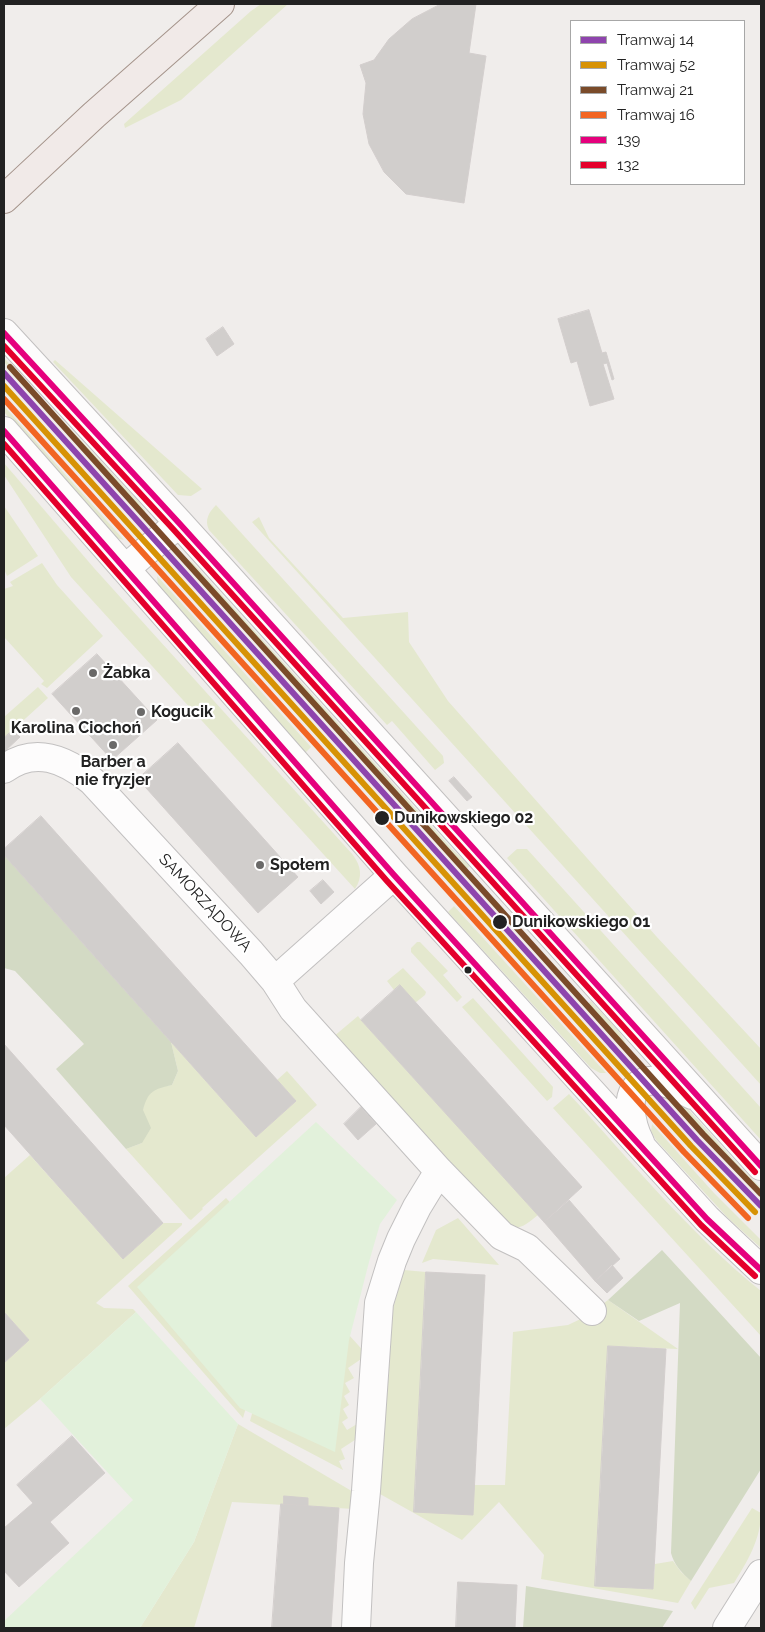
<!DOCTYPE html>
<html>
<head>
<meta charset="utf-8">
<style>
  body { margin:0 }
  #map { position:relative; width:765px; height:1632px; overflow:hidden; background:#f0edeb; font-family:Raleway,sans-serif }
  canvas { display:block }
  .frame { position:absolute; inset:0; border:5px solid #222; pointer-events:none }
  .legend { position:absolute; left:570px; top:20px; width:175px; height:165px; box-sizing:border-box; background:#fff; border:1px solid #a7a7a7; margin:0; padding:6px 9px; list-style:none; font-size:15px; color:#222 }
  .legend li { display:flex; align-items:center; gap:10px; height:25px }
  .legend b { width:25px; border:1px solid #a7a7a7 }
</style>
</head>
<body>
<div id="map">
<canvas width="765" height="1632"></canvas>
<div class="frame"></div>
<ul class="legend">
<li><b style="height:6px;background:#8e44ad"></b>Tramwaj 14</li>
<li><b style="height:6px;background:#d79205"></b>Tramwaj 52</li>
<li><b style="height:6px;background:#7a4b2a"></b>Tramwaj 21</li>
<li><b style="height:6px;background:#f26522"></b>Tramwaj 16</li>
<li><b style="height:6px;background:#e5007d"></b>139</li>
<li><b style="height:6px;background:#e4002b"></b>132</li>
</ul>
</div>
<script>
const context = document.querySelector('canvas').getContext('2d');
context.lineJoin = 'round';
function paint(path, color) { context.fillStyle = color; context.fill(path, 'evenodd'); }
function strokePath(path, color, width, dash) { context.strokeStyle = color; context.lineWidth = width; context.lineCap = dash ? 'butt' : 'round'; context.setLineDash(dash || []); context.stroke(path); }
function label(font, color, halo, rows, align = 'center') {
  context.font = font + ' Raleway,sans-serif'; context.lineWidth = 4.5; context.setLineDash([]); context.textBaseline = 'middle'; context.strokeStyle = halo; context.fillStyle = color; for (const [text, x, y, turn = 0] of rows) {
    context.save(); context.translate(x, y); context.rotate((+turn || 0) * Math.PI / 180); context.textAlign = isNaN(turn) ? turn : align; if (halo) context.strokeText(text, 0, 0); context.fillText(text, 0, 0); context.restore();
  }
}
paint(new Path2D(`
  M261,4H288L181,100L125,128L124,124L251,11Z
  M4,358L137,500L145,510L146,520L4,362Z
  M55,360L202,489L191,496L178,495L53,362Z
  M4,406L124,540L115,538L108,533L4,412Z
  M4,463L94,568L353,855C361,866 363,877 355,889L71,577L4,475Z
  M216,505L443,756L444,763L435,770L392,721L387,725L209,530C204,520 209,512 216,505Z
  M4,506L38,556L7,576L4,569Z
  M259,517L269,538L343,618L408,612L409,642L448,701L656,936L761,1049V1085L252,522Z
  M180,558H185L192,562L454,851L470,866L464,871Z
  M42,563L57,585L103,636L47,688L41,684L44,681L4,637V589L13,586L10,582Z
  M157,576L311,747L305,753L162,593L158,586Z
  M38,687L48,698L4,738V717Z
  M517,849H527L761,1108V1140L507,858Z
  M454,906L606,1073H600L591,1068L448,912Z
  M417,942H420L448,971L443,975L462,997L457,1002L411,952V948Z
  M403,968L426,992L425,995L415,1003L400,986L394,990L387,981Z
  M473,998L553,1087L552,1097L547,1101L462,1007Z
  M591,1001C603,1016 628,1034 628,1054L585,1006Z
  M358,1016L361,1020L538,1215C525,1225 522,1230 506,1226L333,1037Z
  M171,1042L256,1137L296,1101L277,1080L287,1071L317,1105L202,1208L203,1209L191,1220L189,1219L126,1149L142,1143C142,1126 138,1097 157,1088C161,1086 167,1086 172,1085L178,1071Z
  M569,1094C631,1161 689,1233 761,1291V1336L553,1108Z
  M673,1104L682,1105L687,1108L744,1171L761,1188V1197Z
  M652,1124L714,1193L761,1240V1248L728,1218L656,1140L651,1131Z
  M30,1155L123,1259L163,1223H182V1225L96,1303L104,1308L133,1309L136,1312L40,1399L4,1429V1363L29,1340L4,1312V1178Z
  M226,1198L242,1215L279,1291L243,1418L128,1286Z
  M458,1218L499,1265L433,1259L422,1263L436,1230Z
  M404,1270L426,1272L414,1512L474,1485H505L513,1332L568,1325L589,1315L608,1300L678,1349L608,1346L595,1585L653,1589L655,1564L673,1561L681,1572L691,1581L678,1603L541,1579L544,1555L499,1502L462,1540L380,1494L379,1490L390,1319Z
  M296,1276L367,1355L348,1368L354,1378L345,1383L350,1392L344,1396L349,1405L343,1409L348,1418L342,1422L347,1430L362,1421L361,1436L341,1449L345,1459L339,1461L343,1470L250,1421L288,1284Z
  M238,1424L355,1493L354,1509L232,1502L194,1628H140L194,1542Z
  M752,1508L761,1513C761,1539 747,1562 734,1583L709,1588L695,1610L691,1603Z`), '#e4e8ce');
paint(new Path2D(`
  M4,855L171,1042L178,1071L172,1085C154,1089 148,1091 143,1110L151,1128L142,1143L126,1149L56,1069L84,1044L15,971L4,968Z
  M662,1250L761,1358V1469L691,1581C682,1573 674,1565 671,1553L680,1303L639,1321L608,1300Z
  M526,1586L673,1611L662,1628H523Z`), '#d3dac4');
paint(new Path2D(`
  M316,1122L397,1200L380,1224L369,1262L349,1340L335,1452L240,1408L137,1287Z
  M136,1312L238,1424L194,1542L140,1628H4V1621L133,1500L40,1399Z`), '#e2f1db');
const building = new Path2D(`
  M441,4H476L469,53L486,56L464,203L406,194L384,172L369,144L363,114L366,83L360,65L374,60L389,39L412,19Z
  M589,310L602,353L606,352L614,379L612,380L607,363L603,364L614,399L590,406L577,361L571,363L558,319Z
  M223,327L234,344L217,356L206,339Z
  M97,654L157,720L112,760L52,694Z
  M13,730L20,737L4,752V738Z
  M178,743L298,877L258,913L138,779Z
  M454,777L472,797L467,801L449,781Z
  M41,816L296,1101L256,1137L4,855V849Z
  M323,880L334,892L321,904L310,891Z
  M400,985L582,1187L544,1222L361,1020Z
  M4,1044L163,1223L123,1259L4,1125Z
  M361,1107L376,1124L358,1140L344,1124Z
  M569,1200L620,1259L595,1281L544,1222Z
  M612,1265L623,1278L607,1293L595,1281Z
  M426,1272L485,1275L473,1515L414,1512Z
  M4,1312L29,1340L4,1363Z
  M608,1346L666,1349L653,1589L595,1586Z
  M72,1436L105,1473L50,1522L69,1543L19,1587L4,1571V1528L33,1503L17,1485Z
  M284,1496L308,1498V1506L284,1504Z
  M281,1504L339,1508L331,1628H272Z
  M458,1582L517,1585L515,1628H456Z`);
paint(building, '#d1cecc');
strokePath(building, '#d3cecd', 1);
const minor = new Path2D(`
  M4,333L179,523L761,1166
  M4,431L394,875L707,1219L761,1270
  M125,569L179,523
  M4,769C35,746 65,759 92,781L251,953L275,981L293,1009L439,1171L502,1236L527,1248L592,1311
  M275,981L394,875
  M640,1142C631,1126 621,1086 648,1081C662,1079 680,1088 692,1095
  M356,1628L359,1563L366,1491L379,1303L392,1261L401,1239L417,1207L439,1171
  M727,1628L761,1574`);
const major = new Path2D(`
  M4,199L94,115L220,4`);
strokePath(minor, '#c2c0c0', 30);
strokePath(major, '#a4938a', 30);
strokePath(minor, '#fdfcfc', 28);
strokePath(major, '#f1eae8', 28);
strokePath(new Path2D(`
  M4,333L179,523L761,1166
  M4,431L394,875L707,1219L761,1270`), '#e5007d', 6);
strokePath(new Path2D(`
  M4,346L173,529L755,1172
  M4,444L387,881L701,1225L755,1276`), '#e4002b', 6);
strokePath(new Path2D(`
  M4,373L697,1140L761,1206`), '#8e44ad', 6);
strokePath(new Path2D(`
  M4,386L691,1146L755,1212`), '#d79205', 6);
strokePath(new Path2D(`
  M10,367L703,1134L761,1194`), '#7a4b2a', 6);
strokePath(new Path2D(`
  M4,399L684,1152L748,1218`), '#f26522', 6);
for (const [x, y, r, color] of [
  [93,673,5,"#6a6968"],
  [76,711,5,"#6a6968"],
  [141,712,5,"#6a6968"],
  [113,745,5,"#6a6968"],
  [382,818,8,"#222"],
  [260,865,5,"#6a6968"],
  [500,922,8,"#222"],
  [468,970,4.5,"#222"]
]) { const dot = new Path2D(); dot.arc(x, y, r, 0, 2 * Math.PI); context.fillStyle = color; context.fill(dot); strokePath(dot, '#fff', 2); }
label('bold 16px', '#222', '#fff', [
  ["Żabka",103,673],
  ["Kogucik",151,712],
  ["Karolina Ciochoń",76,728,"center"],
  ["Barber a",113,762,"center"],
  ["nie fryzjer",113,780,"center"],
  ["Społem",270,865]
], 'left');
label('bold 16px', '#222', '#fff', [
  ["Dunikowskiego 02",394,818],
  ["Dunikowskiego 01",512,922]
], 'left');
label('16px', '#222', '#fff', [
  ["SAMORZĄDOWA",205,903,47]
]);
</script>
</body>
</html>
